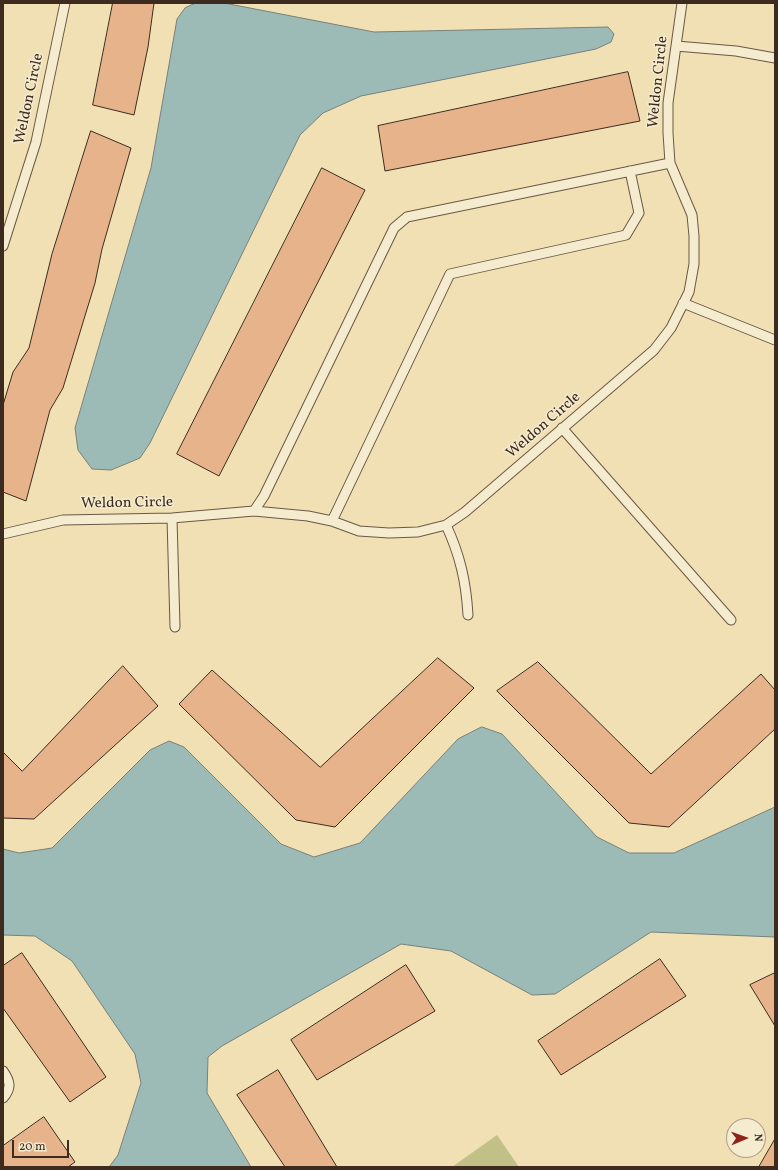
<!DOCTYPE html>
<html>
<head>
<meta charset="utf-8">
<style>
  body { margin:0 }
  #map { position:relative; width:778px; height:1170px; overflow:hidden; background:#f0e0b4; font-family:Vollkorn,serif }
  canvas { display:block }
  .frame { position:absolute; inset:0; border:4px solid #3e2b20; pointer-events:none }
  .north { position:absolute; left:726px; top:1118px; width:40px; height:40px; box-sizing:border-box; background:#f5ebce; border:1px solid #ac9e88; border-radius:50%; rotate:88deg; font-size:11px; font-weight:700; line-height:16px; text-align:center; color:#3e2b20 }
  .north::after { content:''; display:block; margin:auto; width:14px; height:18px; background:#8f2418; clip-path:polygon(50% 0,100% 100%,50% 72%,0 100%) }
  .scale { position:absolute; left:12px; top:1140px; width:57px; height:18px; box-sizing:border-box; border:2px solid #3e2b20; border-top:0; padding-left:5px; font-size:12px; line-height:14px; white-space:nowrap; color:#3e2b20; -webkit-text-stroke:3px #f5ebce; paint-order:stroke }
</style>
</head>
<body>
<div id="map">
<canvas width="778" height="1170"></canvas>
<div class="frame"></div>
<div class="north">N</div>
<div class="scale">20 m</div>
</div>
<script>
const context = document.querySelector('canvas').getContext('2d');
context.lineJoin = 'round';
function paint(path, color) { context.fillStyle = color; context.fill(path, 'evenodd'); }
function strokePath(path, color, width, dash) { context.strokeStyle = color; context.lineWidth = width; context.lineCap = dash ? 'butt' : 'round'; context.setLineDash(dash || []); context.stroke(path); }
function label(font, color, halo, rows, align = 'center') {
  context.font = font + ' Vollkorn,serif'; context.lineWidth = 3; context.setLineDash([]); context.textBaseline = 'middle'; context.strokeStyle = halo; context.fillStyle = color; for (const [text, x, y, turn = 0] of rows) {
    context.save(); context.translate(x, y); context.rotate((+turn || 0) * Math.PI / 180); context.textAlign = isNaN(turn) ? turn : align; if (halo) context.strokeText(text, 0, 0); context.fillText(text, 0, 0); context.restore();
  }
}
paint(new Path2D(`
  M497,1135L519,1167H452Z`), '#c1c087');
const water = new Path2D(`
  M196,3H224L374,32L608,27L614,34L611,42L596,49L361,96L323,113L300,135L150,443L140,458L111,470L92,469L78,450L75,428L151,168L177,19L185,8Z
  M482,727L502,734L597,837L629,853H674L775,807V937L651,932L555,994L532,995L451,951L401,944L222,1046L208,1057L207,1093L251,1167H109L118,1155L141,1083L135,1054L72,961L35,936L3,935V849L19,853L52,848L150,750L169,741L184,747L281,844L314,857L360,843L458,739Z`);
paint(water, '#9dbbb6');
strokePath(water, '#77817a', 1);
const building = new Path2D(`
  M113,3H154L148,47L134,115L93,105Z
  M628,72L640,121L385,171L378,126Z
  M91,131L131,148L102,249L95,283L63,388L50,410L26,501L3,492V405L13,372L29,348L52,254Z
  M322,168L365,190L219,476L177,454Z
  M438,658L474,688L335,827L296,820L179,704L212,670L320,767Z
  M538,662L651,774L761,674L775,690V729L669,827L629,823L497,691Z
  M123,666L158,706L34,819L3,818V752L22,771Z
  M22,953L106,1077L70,1102L3,1008V966Z
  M660,959L686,996L561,1075L538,1041Z
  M406,965L435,1011L317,1080L291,1040Z
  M775,973V1026L750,985Z
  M278,1070L337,1167H285L237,1095Z
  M44,1117L75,1162L68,1167H3V1146Z
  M775,1139V1167H759Z`);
paint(building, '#e7b38a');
strokePath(building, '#3e2b20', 1);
const service = new Path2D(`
  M676,46L736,51L775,58
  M3,246L36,142L65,3
  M683,303L775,340
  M562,428L731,620
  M254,511L308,516L332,521L359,531L389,533L418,532L446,525L465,512L654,350L671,328L689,292L694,264V236L692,215L670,163L668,133V103L682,3
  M172,518L175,627
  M332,521L450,274L626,235L639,213L630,171
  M446,525C460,555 466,581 468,615
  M3,534L63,520L172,518L254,511L264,496L394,228L407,217L670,163
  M3,1071C10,1081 12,1088 3,1098`);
strokePath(service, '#6a5845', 11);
strokePath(service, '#f5ebce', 9);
label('15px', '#3e2b20', '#f5ebce', [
  ["Weldon Circle",659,82,-84],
  ["Weldon Circle",30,99,-78],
  ["Weldon Circle",544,426,-41],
  ["Weldon Circle",127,504,-1]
]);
</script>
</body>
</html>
